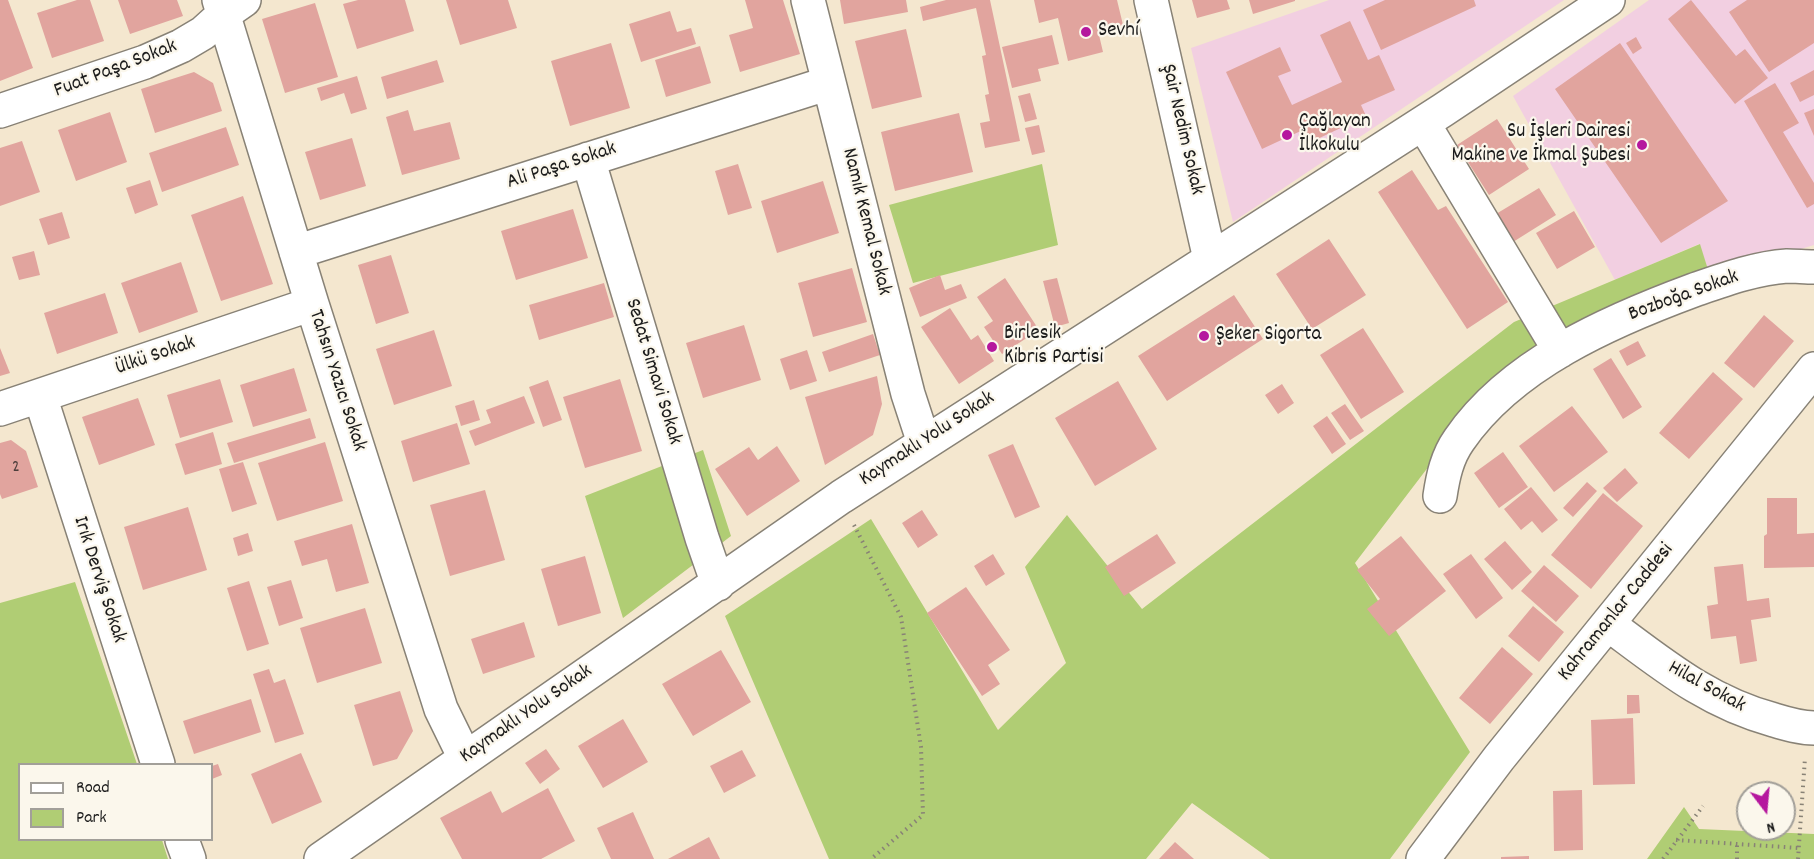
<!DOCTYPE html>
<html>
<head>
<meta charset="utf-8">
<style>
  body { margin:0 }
  #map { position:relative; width:1814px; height:859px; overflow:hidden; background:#f4e7cf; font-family:Dekko,sans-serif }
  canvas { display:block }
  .legend { position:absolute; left:18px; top:763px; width:195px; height:78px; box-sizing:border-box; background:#fbf7ec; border:2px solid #a29f99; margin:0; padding:8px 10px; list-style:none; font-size:18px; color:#1c1c1c }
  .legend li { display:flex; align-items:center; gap:12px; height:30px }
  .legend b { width:30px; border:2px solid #a29f99 }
  .north { position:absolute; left:1736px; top:781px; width:60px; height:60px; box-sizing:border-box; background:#fbf7ec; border:2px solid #a29f99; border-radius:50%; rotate:164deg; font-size:16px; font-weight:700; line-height:24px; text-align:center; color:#1c1c1c }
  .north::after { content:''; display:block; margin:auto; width:21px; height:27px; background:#b5179e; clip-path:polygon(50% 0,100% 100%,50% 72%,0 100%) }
</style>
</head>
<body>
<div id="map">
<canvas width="1814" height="859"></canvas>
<ul class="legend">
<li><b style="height:8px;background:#fff"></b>Road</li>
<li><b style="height:16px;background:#b0cd74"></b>Park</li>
</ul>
<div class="north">N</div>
</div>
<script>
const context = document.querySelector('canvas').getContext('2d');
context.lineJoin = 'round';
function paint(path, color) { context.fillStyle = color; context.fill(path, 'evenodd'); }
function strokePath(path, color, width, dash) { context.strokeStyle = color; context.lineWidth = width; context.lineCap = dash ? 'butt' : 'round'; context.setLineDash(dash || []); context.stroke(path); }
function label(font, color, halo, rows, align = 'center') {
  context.font = font + ' Dekko,sans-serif'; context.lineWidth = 4.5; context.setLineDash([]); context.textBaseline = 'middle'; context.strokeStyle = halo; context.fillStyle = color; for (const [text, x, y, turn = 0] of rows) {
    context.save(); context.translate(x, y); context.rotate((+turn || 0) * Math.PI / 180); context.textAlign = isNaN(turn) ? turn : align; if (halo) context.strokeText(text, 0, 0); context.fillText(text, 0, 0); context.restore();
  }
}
paint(new Path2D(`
  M1329,0H1564L1233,222L1191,48Z
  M1649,0H1814V245L1710,276L1699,244L1615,280L1513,96Z`), '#f2cfe1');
paint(new Path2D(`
  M1042,164L1058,245L913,283L889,205Z
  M1700,244L1710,276L1474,407L1355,563L1470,752L1390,859H1270L1192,803L1146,859H829L725,616L871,519L998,730L1066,663L1025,567L1067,515L1142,609L1514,322Z
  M703,450L731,536L623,618L585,496Z
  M75,582L137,764H20V840H162L168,859H0V603Z
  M1684,807L1699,829L1814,834V859H1647Z`), '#b0cd74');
paint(new Path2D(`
  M0,0H8L33,68L0,81Z
  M77,0H90L104,41L52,58L37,13Z
  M118,0H177L183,16L130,34Z
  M358,0H405L414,31L357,49L343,4Z
  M446,0H508L517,28L460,45Z
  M745,0H783L800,54L740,72L729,35L753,28Z
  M840,0H906L908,12L844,24Z
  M946,0H990L1020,141L985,148L980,123L990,121L985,95L989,94L982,56L986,55L976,8L923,21L920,7Z
  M1034,0H1117L1124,29L1099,35L1103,52L1068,61L1058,18L1039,23Z
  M1192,0H1227L1230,9L1197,18Z
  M1249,0H1295V1L1253,14Z
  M1385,0H1474L1476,6L1381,50L1363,10Z
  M1691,0L1736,56L1745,49L1768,78L1735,104L1668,19Z
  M1747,0H1814V43L1769,72L1729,12Z
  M315,3L338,77L285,93L262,19Z
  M670,11L677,32L691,28L696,44L641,62L629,24Z
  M1350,21L1368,60L1379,55L1395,90L1361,105L1366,116L1311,142L1305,129L1262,149L1226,72L1280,47L1291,71L1278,76L1292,105L1342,82L1320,35Z
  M906,29L922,97L872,109L855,41Z
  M1052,35L1059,64L1038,69L1041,81L1012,88L1002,47Z
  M1636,37L1642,48L1633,54L1626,43Z
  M611,43L630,108L570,126L551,61Z
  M1620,43L1728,201L1661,243L1555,89Z
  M700,46L711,83L666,97L655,60Z
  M437,60L444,82L387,99L381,77Z
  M1814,70V95L1800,102L1790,83Z
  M194,72L213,83L222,111L155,133L141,89Z
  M357,76L367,109L351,114L344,93L321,101L317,88Z
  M1775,83L1799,123L1783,132L1814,183V204L1807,208L1744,101Z
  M1030,93L1037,119L1025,122L1018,96Z
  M1814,109V136L1804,113Z
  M408,110L414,131L450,122L460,159L402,175L386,117Z
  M110,112L127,162L76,181L58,130Z
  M959,113L973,172L895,191L881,132Z
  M1497,119L1529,169L1489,195L1457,145Z
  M1039,125L1045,152L1032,155L1025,128Z
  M226,127L239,165L162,192L149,153Z
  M352,138L366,186L320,200L305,152Z
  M22,141L40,192L0,206V148Z
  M738,164L752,208L728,215L715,171Z
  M1412,170L1438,210L1446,206L1508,302L1467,329L1378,192Z
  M150,180L158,205L135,214L126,188Z
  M823,181L839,233L777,253L761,201Z
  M1539,188L1556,215L1513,242L1496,214Z
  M243,196L273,284L221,301L191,215Z
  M573,209L588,258L516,280L501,231Z
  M1574,211L1595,247L1557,269L1536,233Z
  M62,212L70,238L48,245L39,219Z
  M1329,239L1366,295L1312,329L1276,274Z
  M34,251L40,275L19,280L12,257Z
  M391,255L409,313L376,324L358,265Z
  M181,262L198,312L139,333L121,283Z
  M852,268L867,322L813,337L798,283Z
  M940,275L945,290L961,284L967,298L920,317L909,288Z
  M1005,278L1039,330L1002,354L984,327L993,321L977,297Z
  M1057,278L1069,323L1055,327L1043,281Z
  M604,283L614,317L539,340L529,305Z
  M105,293L118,333L57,354L44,313Z
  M1234,295L1263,339L1167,401L1138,356Z
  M950,308L971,340L978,335L994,361L959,384L921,327Z
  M1764,315L1794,341L1754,388L1724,363Z
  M744,325L761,380L703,398L686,343Z
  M1363,328L1404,392L1361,419L1320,355Z
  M434,330L452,386L394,405L376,349Z
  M873,334L880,355L829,372L822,352Z
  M1638,341L1646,356L1627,366L1619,351Z
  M0,348L10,373L0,376Z
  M807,350L817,381L790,390L780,359Z
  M1611,358L1642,407L1623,419L1593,369Z
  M294,368L307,411L253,427L240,385Z
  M1713,372L1743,399L1689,459L1659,433Z
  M877,376L882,404L873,435L825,465L805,397Z
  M220,379L233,422L180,438L167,395Z
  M620,379L642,451L585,468L563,397Z
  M548,380L562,420L543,427L529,387Z
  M1118,381L1157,449L1095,486L1055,418Z
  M1282,384L1294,403L1278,414L1265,395Z
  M524,396L535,423L475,446L469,431L491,423L486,410Z
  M138,398L155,445L99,465L82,417Z
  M474,400L480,420L461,426L455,406Z
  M1345,404L1364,431L1350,440L1331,413Z
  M1572,406L1608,452L1554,492L1519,446Z
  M1327,416L1346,444L1332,454L1313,426Z
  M310,418L316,438L234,463L227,443Z
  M457,423L470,464L413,482L401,441Z
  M213,432L222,464L185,475L175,444Z
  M11,440L26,451L38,487L2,499L0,494V443Z
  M325,442L343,501L277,521L258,463Z
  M1013,444L1040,507L1015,518L988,455Z
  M777,446L800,481L747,516L715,469L749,447L758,460Z
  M1503,452L1528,487L1499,508L1474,473Z
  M243,462L257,504L232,512L219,469Z
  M1625,468L1638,483L1617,502L1603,488Z
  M1587,482L1597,491L1573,517L1563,508Z
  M1531,487L1558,520L1542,533L1532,521L1521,530L1504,509Z
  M485,490L505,560L450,576L430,505Z
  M1603,493L1643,526L1591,589L1551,555Z
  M1767,498H1797V534L1814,533V567L1764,568V536L1767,534Z
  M188,507L207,570L143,590L124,527Z
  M922,510L938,535L918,548L902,523Z
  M352,524L369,583L336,592L327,559L302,566L294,541Z
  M248,533L253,551L238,556L233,538Z
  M1157,534L1176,563L1124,596L1105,567Z
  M1401,536L1446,591L1389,636L1367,609L1380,599L1357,570Z
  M1505,541L1532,572L1512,590L1484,559Z
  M993,554L1005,574L986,586L974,566Z
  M1471,554L1503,598L1476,619L1443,574Z
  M585,556L601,613L558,626L541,569Z
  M1743,564L1747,601L1769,598L1771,617L1751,620L1757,661L1740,664L1736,636L1711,639L1707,606L1718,604L1714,567Z
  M1544,565L1579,596L1556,622L1521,591Z
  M291,580L303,618L279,626L267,587Z
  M249,581L269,644L247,651L227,588Z
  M966,587L1010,650L988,665L1000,684L982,696L927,613Z
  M1533,606L1564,632L1539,662L1508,636Z
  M365,608L382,663L317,683L300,628Z
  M524,622L535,657L483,674L471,639Z
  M1502,647L1533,674L1490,724L1459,698Z
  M721,650L751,702L693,736L662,684Z
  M269,669L274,683L285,679L304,734L275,743L253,674Z
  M400,691L413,731L397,759L373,766L354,705Z
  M1627,695H1639L1640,713L1627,714Z
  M251,699L261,732L194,754L183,721Z
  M1633,718L1635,784L1593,785L1591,720Z
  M623,719L648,762L603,788L578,746Z
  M546,749L560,769L540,784L525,763Z
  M742,750L756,776L724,793L710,766Z
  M301,753L322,802L272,824L251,774Z
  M218,764L222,775L212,779V766Z
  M548,788L575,841L541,859H462L440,818L491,791L502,813Z
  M1582,790L1583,850L1554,851L1553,791Z
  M633,812L654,859H611L597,828Z
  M709,837L720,859H668Z
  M1175,842L1194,859H1159Z
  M1529,856V859H1501V857Z`), '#e1a49e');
const minor = new Path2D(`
  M219,0L312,304L441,709L465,758
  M808,0L908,394L924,443
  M1151,0L1210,259
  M0,111L145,62L181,46L203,33L224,14L244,0
  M1423,123L1560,351
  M588,159L702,538L718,584
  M296,252L829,83
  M40,396L158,764
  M0,409L312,304
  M1440,496C1443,476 1447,457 1459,440C1511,364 1610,321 1694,290C1723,280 1756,268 1787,266C1796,266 1805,267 1814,267
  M1608,624C1662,664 1707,702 1774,720C1787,724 1800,728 1814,728
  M182,840L189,859
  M321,859L841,497L1443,110L1608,0
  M1423,859L1499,758L1814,369`);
strokePath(minor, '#888276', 36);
strokePath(new Path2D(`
  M854,525L901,617L921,747L923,815L871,859
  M1676,840L1799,848
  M1663,859L1703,806
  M1737,859V844
  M1798,859L1805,758`), '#888276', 4, [1.5, 4.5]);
strokePath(minor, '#fff', 33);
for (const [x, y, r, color] of [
  [1086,32,6,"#b5179e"],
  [1287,135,6,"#b5179e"],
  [1642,145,6,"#b5179e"],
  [1204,336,6,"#b5179e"],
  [992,347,6,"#b5179e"]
]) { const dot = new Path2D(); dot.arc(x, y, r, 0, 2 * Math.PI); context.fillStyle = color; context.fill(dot); strokePath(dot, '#fbf7ec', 2); }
label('18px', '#4d3e3c', null, [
  ["2",16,469]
]);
label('21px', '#1c1c1c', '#fbf7ec', [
  ["Sevhí",1098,32],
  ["Çağlayan",1299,123],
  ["İlkokulu",1299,147],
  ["Su İşleri Dairesi",1630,133,"right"],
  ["Makine ve İkmal Şubesi",1630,157,"right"],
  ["Birlesik",1004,335],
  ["Kibris Partisi",1004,359],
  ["Şeker Sigorta",1216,336]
], 'left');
label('21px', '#1c1c1c', '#fbf7ec', [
  ["Fuat Paşa Sokak",116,70,-21],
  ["Şair Nedim Sokak",1181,130,77],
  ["Ali Paşa Sokak",562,167,-18],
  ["Namık Kemal Sokak",865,222,76],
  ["Bozboğa Sokak",1684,297,-20],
  ["Ülkü Sokak",156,357,-19],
  ["Sedat Simavi Sokak",652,372,73],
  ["Tahsın Yazıcı Sokak",336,381,72],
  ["Kaymaklı Yolu Sokak",928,440,-33],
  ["Irık Derviş Sokak",98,580,72],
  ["Kahramanlar Caddesi",1617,613,-51],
  ["Hilal Sokak",1706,688,29],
  ["Kaymaklı Yolu Sokak",527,715,-35]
]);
</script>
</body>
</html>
